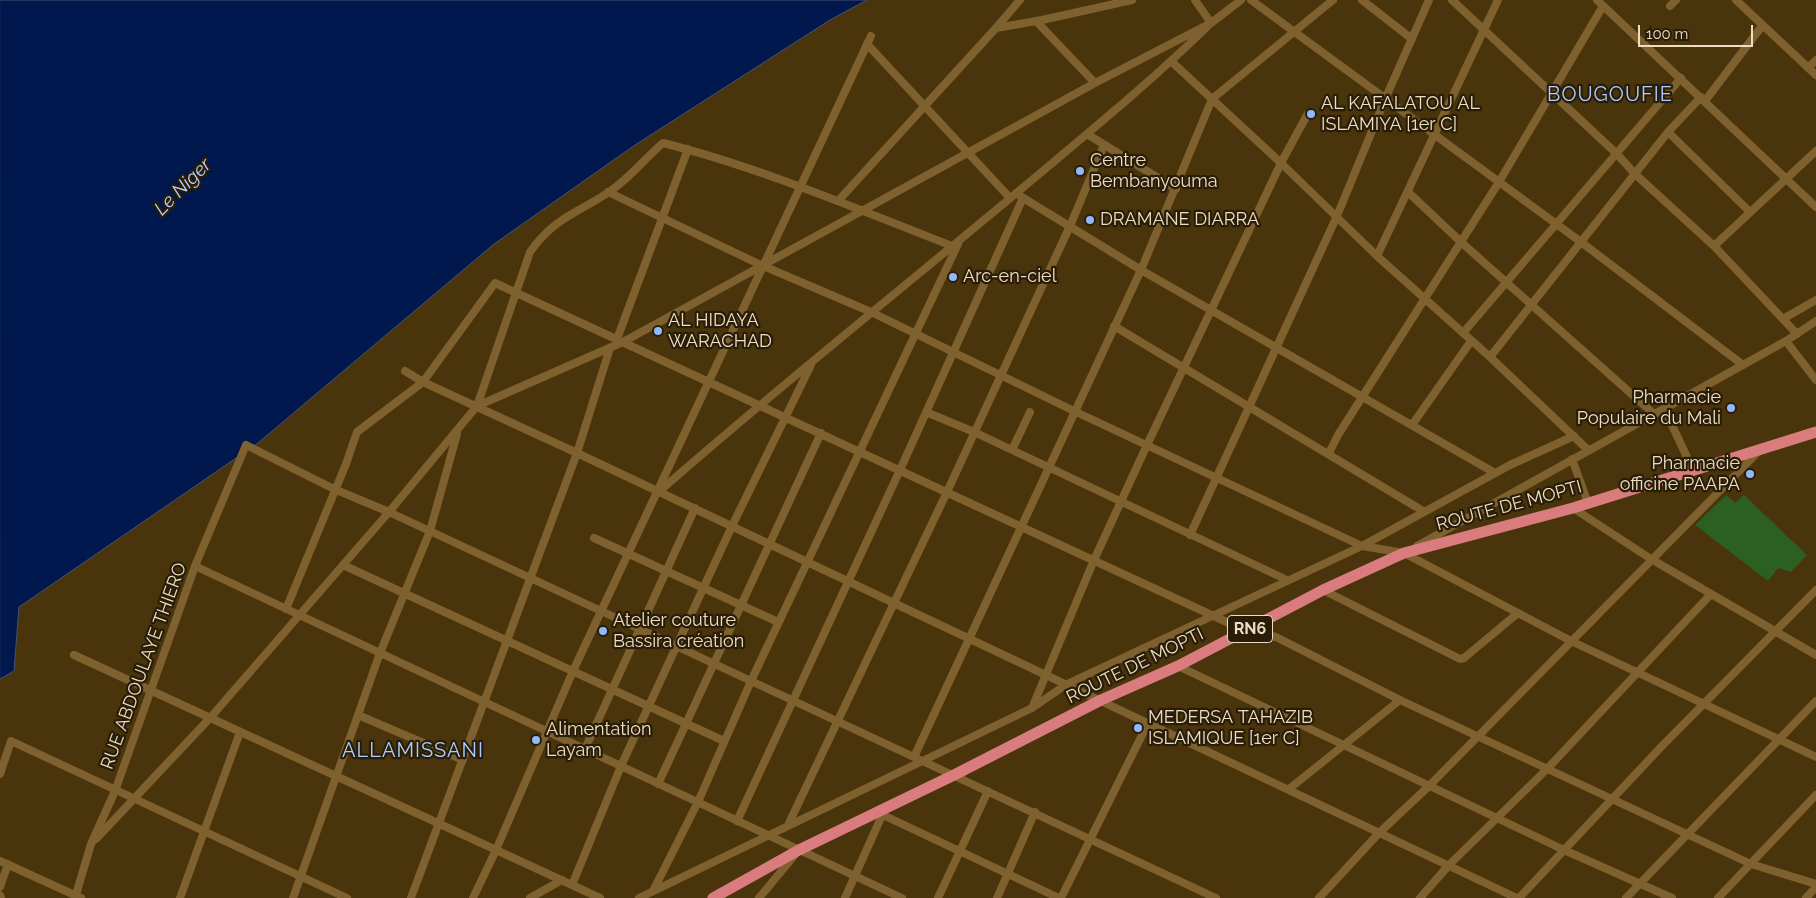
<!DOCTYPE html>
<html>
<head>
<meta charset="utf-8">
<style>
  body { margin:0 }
  #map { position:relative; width:1816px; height:898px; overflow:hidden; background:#49340c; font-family:Raleway,sans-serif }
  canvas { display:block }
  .scale { position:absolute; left:1638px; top:25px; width:115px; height:22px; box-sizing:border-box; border:2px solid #edddc3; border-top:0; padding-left:6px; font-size:15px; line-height:18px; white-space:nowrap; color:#edddc3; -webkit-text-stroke:4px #291d08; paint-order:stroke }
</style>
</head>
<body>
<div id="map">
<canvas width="1816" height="898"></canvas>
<div class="scale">100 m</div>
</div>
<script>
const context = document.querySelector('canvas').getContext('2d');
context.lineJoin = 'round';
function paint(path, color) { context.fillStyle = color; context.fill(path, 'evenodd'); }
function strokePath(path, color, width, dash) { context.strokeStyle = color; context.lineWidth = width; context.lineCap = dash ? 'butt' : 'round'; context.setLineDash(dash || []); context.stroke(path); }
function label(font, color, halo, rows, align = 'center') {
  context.font = font + ' Raleway,sans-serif'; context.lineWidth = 4.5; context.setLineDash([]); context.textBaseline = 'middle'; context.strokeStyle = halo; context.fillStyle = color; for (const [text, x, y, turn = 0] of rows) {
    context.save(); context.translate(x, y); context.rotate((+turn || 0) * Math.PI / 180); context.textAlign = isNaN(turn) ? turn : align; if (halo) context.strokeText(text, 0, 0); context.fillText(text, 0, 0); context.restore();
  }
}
paint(new Path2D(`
  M1726,495L1735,503L1744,495L1807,555L1791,572L1778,568L1768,581L1695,525Z`), '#2c6020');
const water = new Path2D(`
  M0,0H867L830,20L635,145L494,244L258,443L19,607L14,671L0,679Z`);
paint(water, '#00184e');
strokePath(water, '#475371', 1);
strokePath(new Path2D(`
  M1251,0L1581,242L1743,365
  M1362,0L1412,39
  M1452,0L1617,154L1635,174L1714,246L1797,334
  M1597,0L1816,207
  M1736,0L1816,75
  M1670,6L1676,0
  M1036,21L1095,83
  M996,28L1020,0
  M867,44L1010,198
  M1172,62L1281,163L1377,256L1490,357L1588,450
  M1808,68L1816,60
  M1705,101L1762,26
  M1668,132L1750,212
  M1087,134L1176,189
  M608,192L761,265L871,312L1074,411L1362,546L1404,553L1571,641L1816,757
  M1408,192L1461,242L1654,414
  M1020,196L1141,270L1495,473
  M838,201L996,28L1042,20L1132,0
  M1714,246L1816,151
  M1377,256L1498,0
  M1783,319L1816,300
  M1114,326L1423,511
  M1463,333L1681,78
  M617,339L688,149
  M1786,341L1816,380
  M1490,357L1668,132L1701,97
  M405,371L423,382L577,453L1517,898
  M477,406L530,252C555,217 576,214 609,192C630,178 644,159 663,143C762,168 857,209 952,246
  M1664,408L1693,470
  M926,412L974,432L1287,580
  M1412,425L1471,341
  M1012,450L1030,412
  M1329,453L1338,435L1499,182L1603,6
  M1572,459L1588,503
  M662,489C783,383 909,283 1032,180C1093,129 1154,79 1211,23L1195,0
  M1573,508L1651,559L1816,655
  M1190,535L1337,216L1386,97L1429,0
  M594,538L778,622
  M1417,546L1786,341L1816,321
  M343,565L724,741
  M195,566L902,898
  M1323,590L1460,659L1464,658L1518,613
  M286,609L346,464L357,432L423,382L495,283L1246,631L1276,637L1400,700L1751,864L1816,884
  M74,655L600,898
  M1178,666L1564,850L1672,898
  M1032,708L1094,560L1147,445L1281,163L1307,115
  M358,715L463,760
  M585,749L695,508
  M914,757L1141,270L1212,99L1333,0
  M0,774L11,741L347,898
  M658,784L821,433
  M1289,789L1400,700
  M883,815L1059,898
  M737,821L900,470L1023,198
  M789,823L947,492L1070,226L1104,145
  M96,839L210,718L389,512L477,406L623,342L1095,83L1211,23L1241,0
  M0,861L81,898
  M572,885L621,766L732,526L811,365
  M0,887L8,864
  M653,891L698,802L751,681L958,244
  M0,895L1,898
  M75,898L91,844L115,791L195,566L246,445L334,489L389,512L1216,898
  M180,898L240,732
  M293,898L380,653L430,531L457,434
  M411,898L577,453L610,348
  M473,898L496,850L573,671L871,36
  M530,898L562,880
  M639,898L1032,708L1067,684L1362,546L1510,465L1574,436
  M759,898L794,856
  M845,898L884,811
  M938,898L988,791
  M997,898L1035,812
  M1061,898L1148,723
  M1319,898L1379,833L1429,786L1759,451
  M1420,898L1449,865L1548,768L1711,594
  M1519,898L1662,746L1816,590
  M1626,898L1816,701
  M1718,898L1816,795
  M1806,898L1816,887`), '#7e612f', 8);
strokePath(new Path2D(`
  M713,898L799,850L954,775L1101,700L1178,666L1323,590L1404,553L1573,508L1816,432`), '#da7c7d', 11);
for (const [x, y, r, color] of [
  [1311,114,5,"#8fb8fd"],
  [1080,171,5,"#8fb8fd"],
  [1090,220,5,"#8fb8fd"],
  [953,277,5,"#8fb8fd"],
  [658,331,5,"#8fb8fd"],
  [1731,408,5,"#8fb8fd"],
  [1750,474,5,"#8fb8fd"],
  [603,631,5,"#8fb8fd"],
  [1138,728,5,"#8fb8fd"],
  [536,740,5,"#8fb8fd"]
]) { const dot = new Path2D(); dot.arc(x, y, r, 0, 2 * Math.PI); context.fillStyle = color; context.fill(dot); strokePath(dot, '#291d08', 2); }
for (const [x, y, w] of [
  [1250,629,45]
]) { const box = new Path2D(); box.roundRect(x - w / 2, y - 13.5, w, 27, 4); context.fillStyle = '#291d08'; context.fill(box); strokePath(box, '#edddc3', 1); }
label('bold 16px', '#edddc3', null, [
  ["RN6",1250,629]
]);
label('18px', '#edddc3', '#291d08', [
  ["AL KAFALATOU AL",1321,104],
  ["ISLAMIYA [1er C]",1321,125],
  ["Centre",1090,161],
  ["Bembanyouma",1090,182],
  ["DRAMANE DIARRA",1100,220],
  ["Arc-en-ciel",963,277],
  ["AL HIDAYA",668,321],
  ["WARACHAD",668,342],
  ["Pharmacie",1721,398,"right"],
  ["Populaire du Mali",1721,419,"right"],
  ["Pharmacie",1740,464,"right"],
  ["officine PAAPA",1740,485,"right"],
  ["Atelier couture",613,621],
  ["Bassira création",613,642],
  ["MEDERSA TAHAZIB",1148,718],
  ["ISLAMIQUE [1er C]",1148,739],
  ["Alimentation",546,730],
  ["Layam",546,751]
], 'left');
label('18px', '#edddc3', '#291d08', [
  ["ROUTE DE MOPTI",1509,506,-15],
  ["RUE ABDOULAYE THIERO",144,666,-70],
  ["ROUTE DE MOPTI",1135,666,-26]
]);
label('italic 19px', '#bad4fe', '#291d08', [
  ["Le Niger",183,187,-45]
]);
context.letterSpacing = '1px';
label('20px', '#acccff', '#291d08', [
  ["BOUGOUFIE",1610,95],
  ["ALLAMISSANI",413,751]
]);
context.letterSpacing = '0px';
</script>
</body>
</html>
